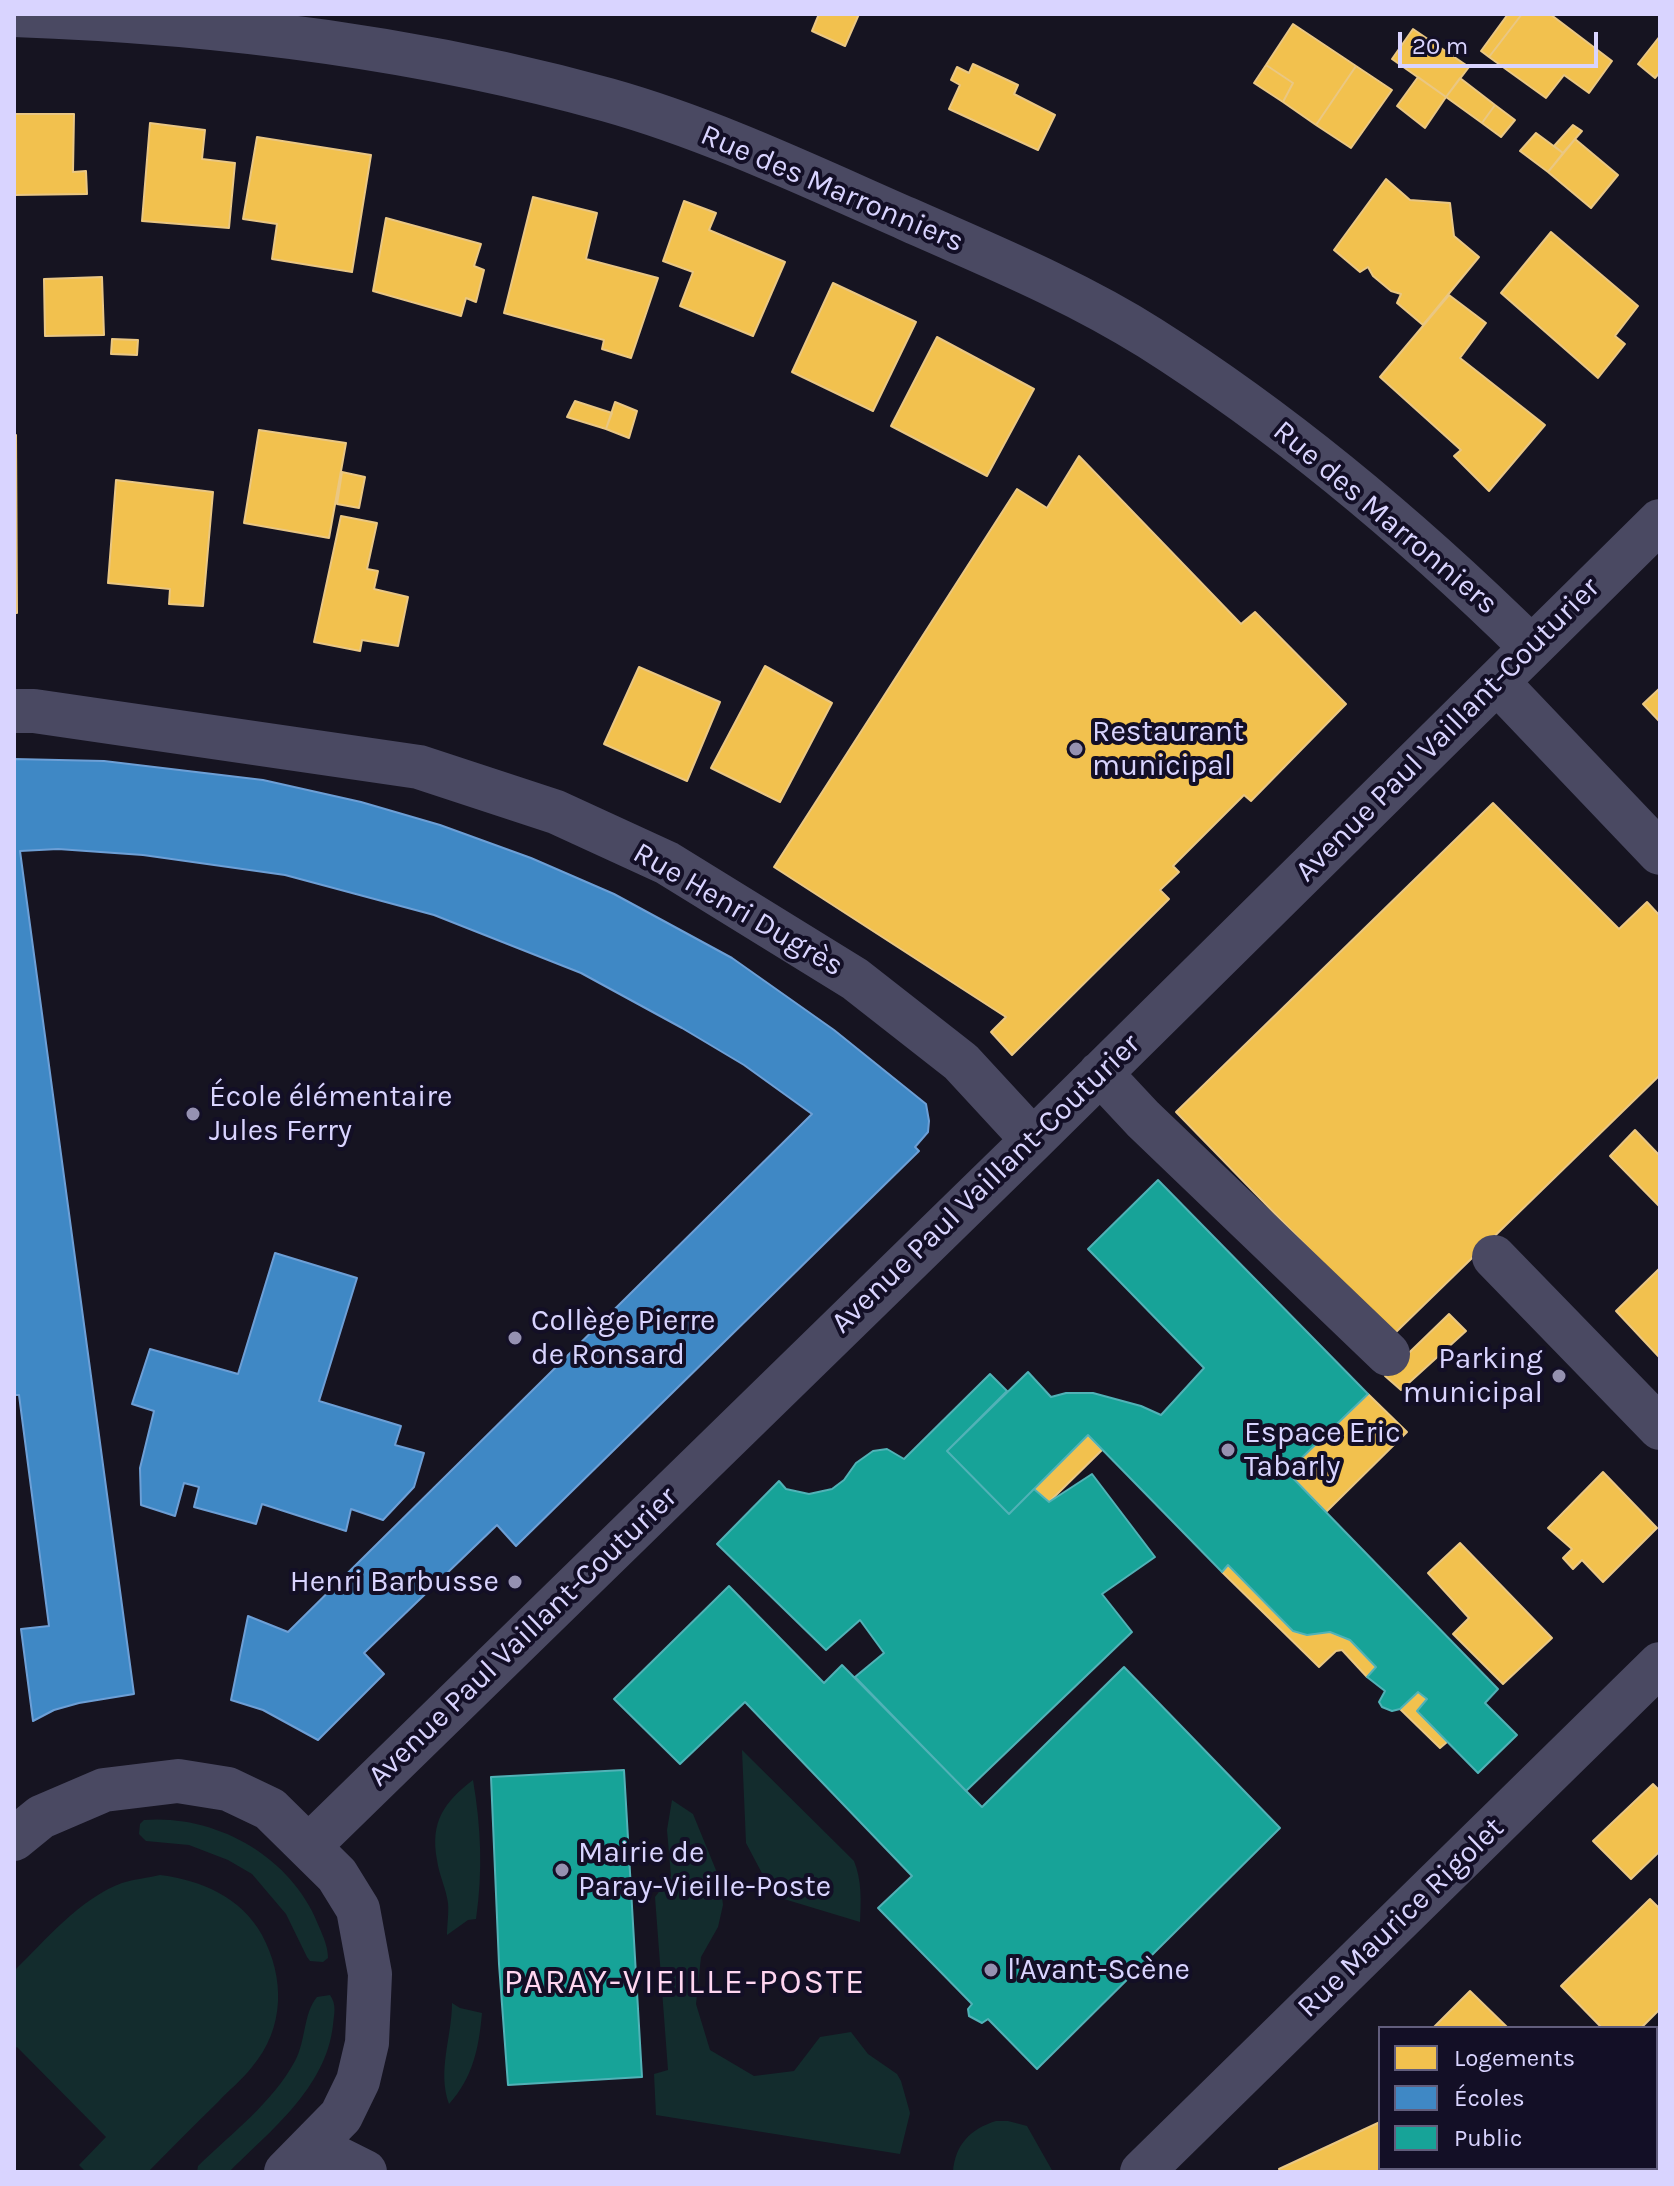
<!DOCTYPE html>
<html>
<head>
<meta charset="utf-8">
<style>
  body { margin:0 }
  #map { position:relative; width:1674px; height:2186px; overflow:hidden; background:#161421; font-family:Karla,sans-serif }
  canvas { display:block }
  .frame { position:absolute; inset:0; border:16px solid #d9d4ff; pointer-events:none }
  .legend { position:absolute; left:1378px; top:2026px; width:280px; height:144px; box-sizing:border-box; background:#130f26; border:2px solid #625e7d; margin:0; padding:10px 14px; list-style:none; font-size:24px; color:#d9d4ff }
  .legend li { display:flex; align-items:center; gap:16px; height:40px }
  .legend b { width:40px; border:2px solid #625e7d }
  .scale { position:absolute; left:1398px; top:32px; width:200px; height:36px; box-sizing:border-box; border:4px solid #d9d4ff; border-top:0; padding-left:10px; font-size:24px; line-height:28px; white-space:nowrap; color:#d9d4ff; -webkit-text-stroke:6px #130f26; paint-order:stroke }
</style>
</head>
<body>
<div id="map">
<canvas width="1674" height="2186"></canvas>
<div class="frame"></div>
<ul class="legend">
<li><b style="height:22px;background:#f2c14e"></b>Logements</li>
<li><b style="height:22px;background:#3f88c5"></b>Écoles</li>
<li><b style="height:22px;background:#17a398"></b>Public</li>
</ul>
<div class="scale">20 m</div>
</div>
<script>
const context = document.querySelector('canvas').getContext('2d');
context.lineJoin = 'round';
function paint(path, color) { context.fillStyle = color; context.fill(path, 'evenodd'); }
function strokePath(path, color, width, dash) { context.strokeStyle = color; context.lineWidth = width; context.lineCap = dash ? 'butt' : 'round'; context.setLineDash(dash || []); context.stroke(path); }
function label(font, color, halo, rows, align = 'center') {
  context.font = font + ' Karla,sans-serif'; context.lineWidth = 8; context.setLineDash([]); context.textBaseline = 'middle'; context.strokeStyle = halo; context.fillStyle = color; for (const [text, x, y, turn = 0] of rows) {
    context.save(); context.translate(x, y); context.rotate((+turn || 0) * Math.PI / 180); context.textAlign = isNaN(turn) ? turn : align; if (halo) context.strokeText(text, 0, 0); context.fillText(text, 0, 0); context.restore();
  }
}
paint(new Path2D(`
  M742,1750L854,1861C862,1881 861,1901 860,1922L774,1896L746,1843Z
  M473,1780C481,1827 483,1871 476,1919L468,1920L447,1935C447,1925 449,1913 448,1903C446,1888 439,1875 437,1860C430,1822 444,1802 473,1780Z
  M672,1800L693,1814L720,1880L723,1905L718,1927L701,1957L696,2004L710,2050L754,2076L794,2071L820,2037L851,2032L868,2054L897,2074L901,2081L910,2113L900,2154L656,2115L654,2074L668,2070L655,1897L671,1876L667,1830Z
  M144,1820C218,1814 295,1859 320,1929C324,1938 328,1948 328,1958L323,1962L310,1961L307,1957L286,1914L252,1874L228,1860L189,1845L146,1841L139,1834L140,1824Z
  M160,1875C201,1880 241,1897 262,1935C285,1978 285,2028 252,2067C242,2080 229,2090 218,2102C194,2125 171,2149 148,2172H86L79,2165L106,2137L17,2047L14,2049V1971C46,1940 79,1899 122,1883C134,1879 148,1878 160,1875Z
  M330,1995C337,2005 334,2014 333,2025C326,2088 270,2131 229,2172H197L198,2166C231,2134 273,2102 295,2061C306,2041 303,2014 317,1997Z
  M452,2003L460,2008L482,2013C479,2047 473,2078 449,2104C437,2071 452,2037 452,2003Z
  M996,2121H1008L1027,2126L1053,2172H953C955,2145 970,2129 996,2121Z`), '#132c2d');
const homes = new Path2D(`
  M819,14H859L845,46L812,31Z
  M1508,14H1522L1489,57L1481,51Z
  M1522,14H1550L1612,61L1589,93L1564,75L1546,98L1489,57Z
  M1293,24L1356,66L1316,125L1283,102L1293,83L1266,65Z
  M1413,29L1469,67L1446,97L1392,59Z
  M1660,36V72L1655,78L1638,64Z
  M973,64L1018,85L1014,94L1055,115L1038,150L949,109L960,85L951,80L957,67L969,73Z
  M1266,65L1293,83L1283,102L1254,83Z
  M1356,66L1392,90L1351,148L1316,125Z
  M1418,77L1446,97L1425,128L1397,106Z
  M1460,78L1495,105L1482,123L1446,97Z
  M1495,105L1515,120L1501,137L1482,123Z
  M14,114H74L73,172L86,171L87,194L14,195Z
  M150,123L205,130L202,159L235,163L229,228L142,221Z
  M1573,125L1582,131L1563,153L1554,146Z
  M1536,133L1563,153L1548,172L1520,151Z
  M257,137L371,155L352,272L272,259L277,224L243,219Z
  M1575,139L1618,175L1591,208L1548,172Z
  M1386,179L1410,200L1450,203L1454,236L1479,257L1423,325L1397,303L1401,294L1391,291L1373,276L1368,267L1360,272L1334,250Z
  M533,197L597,213L586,259L658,278L631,358L602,349L604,340L504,313Z
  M684,201L716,213L709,230L785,262L753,336L680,306L693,272L663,261Z
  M386,218L481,244L474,266L484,270L476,302L466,298L461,316L373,291Z
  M1551,232L1638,306L1615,336L1625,344L1598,378L1501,293Z
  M102,277L104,335L45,336L44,279Z
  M833,283L916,322L873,411L792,372Z
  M1449,295L1486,323L1460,358L1545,425L1489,491L1454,456L1461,450L1380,377Z
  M937,337L1034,389L987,476L891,426Z
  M112,339L138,340L137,355L111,354Z
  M575,401L612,413L606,429L567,417Z
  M615,402L637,411L629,438L606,429Z
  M259,430L346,443L329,538L244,523Z
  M14,435H16L17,613H14Z
  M1079,456L1241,624L1255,612L1346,704L1251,801L1244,795L1173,866L1179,872L1160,890L1169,899L1012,1055L991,1032L1006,1017L774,867L1017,489L1047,508Z
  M342,472L365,477L359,508L337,504Z
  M116,480L213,492L203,606L169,604L170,589L108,583Z
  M341,516L377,523L367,569L378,571L374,589L408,597L398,646L362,640L360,651L314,642Z
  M765,666L832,703L780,802L711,768Z
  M639,667L720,702L687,781L604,744Z
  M1660,688V722L1643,704Z
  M1493,803L1619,929L1647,902L1660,916V1075L1393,1335L1176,1112Z
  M1635,1130L1660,1156V1207L1610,1156Z
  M1660,1268V1358L1616,1311Z
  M1449,1314L1466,1331L1401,1390L1385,1376Z
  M1368,1394L1407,1432L1326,1512L1287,1472Z
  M1088,1435L1102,1450L1049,1502L1034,1489Z
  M1603,1472L1657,1528L1603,1582L1582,1560L1573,1569L1563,1558L1572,1549L1548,1528Z
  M1460,1543L1552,1638L1503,1684L1453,1634L1469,1618L1428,1573Z
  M1228,1565L1293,1631L1307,1635L1330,1632L1337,1635L1350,1640L1376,1667L1367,1677L1342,1650L1336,1651L1319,1667L1222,1572Z
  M1418,1692L1427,1699L1417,1711L1447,1742L1440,1748L1400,1709Z
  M1653,1784L1660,1791V1851L1631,1879L1593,1841Z
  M1650,1899L1660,1909V2009L1641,2028H1602L1561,1986Z
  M1470,1991L1508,2028H1433Z
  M1656,2083L1660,2087V2129L1656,2158Z
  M1380,2122V2168H1437V2172H1280L1279,2169Z
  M1656,2157L1660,2158V2172H1654Z`);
paint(homes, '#f2c14e');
strokePath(homes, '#eac783', 2);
const schools = new Path2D(`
  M14,759L104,761L263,780L361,802L440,825L531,858L614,894L732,958L834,1030L926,1104L929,1121L928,1132L915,1147L919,1151L516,1546L497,1525L364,1653L384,1674L318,1740L263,1710L231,1700L248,1616L288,1632L812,1114L744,1065L682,1028L581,973L434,915L285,875L143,855L58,849L20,851L134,1694L79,1703L54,1710L33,1721L21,1629L49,1626L19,1395H14Z
  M275,1253L357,1278L319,1401L401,1426L395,1445L424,1453L414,1487L383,1520L351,1509L346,1531L262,1504L256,1524L194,1507L199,1487L184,1483L175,1516L141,1505L140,1468L154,1411L132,1404L150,1349L238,1374Z`);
paint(schools, '#3f88c5');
strokePath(schools, '#6d9fd6', 2);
const public = new Path2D(`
  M1158,1180L1368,1394L1287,1472L1498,1689L1485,1703L1517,1735L1478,1773L1417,1711L1427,1699L1418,1692L1400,1709L1392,1711L1382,1707L1379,1702L1385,1691L1367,1677L1376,1667L1350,1640L1330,1632L1307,1635L1293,1631L1228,1565L1222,1572L1088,1435L1009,1514L947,1451L1028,1372L1051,1397L1066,1393H1093L1141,1406L1161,1415L1204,1368L1088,1249Z
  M990,1374L1007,1391L947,1451L1009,1514L1034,1489L1049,1502L1092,1474L1155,1557L1102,1594L1132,1632L966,1791L855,1677L884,1653L860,1620L826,1650L717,1544L779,1481L786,1489L809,1494L832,1489L844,1480L856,1463L873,1451L887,1449L904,1459Z
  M729,1586L824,1683L842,1665L982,1807L1124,1667L1280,1828L1037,2069L988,2019L982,2023L969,2016L968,2009L972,2004L878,1908L912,1876L745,1702L680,1764L614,1699Z
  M624,1770L642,2077L508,2085L499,1964L491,1777Z`);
paint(public, '#17a398');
strokePath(public, '#51b2b7', 2);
strokePath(new Path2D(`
  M14,15C214,22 414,46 608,100C711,129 809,176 907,219C988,255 1074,290 1150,338C1289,426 1414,532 1531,647
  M1497,682L1660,853
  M14,711H34L419,767L556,812L667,863L855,979L961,1062L1033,1140
  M1100,1073L1143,1119L1388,1354
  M1494,1257L1660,1428
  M14,1839L41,1817L104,1790L178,1781L228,1789L270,1809L337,1875L358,1909L370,1974L367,2043L358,2081L341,2116L286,2172
  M310,1845L1033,1140L1660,521
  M313,2146L365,2172
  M1142,2172L1660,1664`), '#4a4962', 44);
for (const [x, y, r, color] of [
  [1076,749,8,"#9591b1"],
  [193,1114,8,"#9591b1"],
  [515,1338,8,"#9591b1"],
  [1559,1376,8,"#9591b1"],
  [1228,1450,8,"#9591b1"],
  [515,1582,8,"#9591b1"],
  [562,1870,8,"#9591b1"],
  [991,1970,8,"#9591b1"]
]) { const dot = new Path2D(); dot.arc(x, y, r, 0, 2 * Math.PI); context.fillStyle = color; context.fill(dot); strokePath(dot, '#130f26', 3); }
label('30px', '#d9d4ff', '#130f26', [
  ["Rue des Marronniers",832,189,23],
  ["Rue des Marronniers",1385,518,40],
  ["Avenue Paul Vaillant-Couturier",1448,730,-45],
  ["Rue Henri Dugrès",738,910,30],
  ["Avenue Paul Vaillant-Couturier",986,1184,-44],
  ["Avenue Paul Vaillant-Couturier",523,1637,-44],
  ["Rue Maurice Rigolet",1401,1918,-44]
]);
label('30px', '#d9d4ff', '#130f26', [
  ["Restaurant",1092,732],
  ["municipal",1092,766],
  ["École élémentaire",209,1097],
  ["Jules Ferry",209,1131],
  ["Collège Pierre",531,1321],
  ["de Ronsard",531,1355],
  ["Parking",1543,1359,"right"],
  ["municipal",1543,1393,"right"],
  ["Espace Eric",1244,1433],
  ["Tabarly",1244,1467],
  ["Henri Barbusse",499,1582,"right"],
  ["Mairie de",578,1853],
  ["Paray-Vieille-Poste",578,1887],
  ["l'Avant-Scène",1007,1970]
], 'left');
context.letterSpacing = '2px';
label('34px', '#ffd6f0', '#130f26', [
  ["PARAY-VIEILLE-POSTE",685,1983]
]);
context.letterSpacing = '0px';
</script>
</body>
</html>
